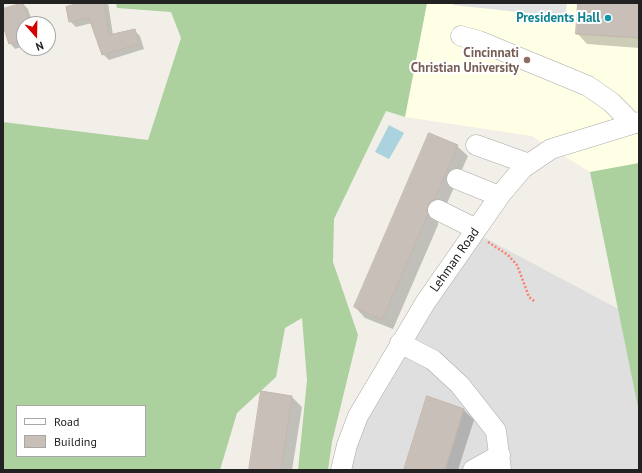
<!DOCTYPE html>
<html>
<head>
<meta charset="utf-8">
<style>
  body { margin:0 }
  #map { position:relative; width:642px; height:473px; overflow:hidden; background:#f2efe9; font-family:"PT Sans",sans-serif }
  canvas { display:block }
  .frame { position:absolute; inset:0; border:4px solid #222; pointer-events:none }
  .legend { position:absolute; left:16px; top:405px; width:130px; height:52px; box-sizing:border-box; background:#fff; border:1px solid #a7a7a7; margin:0; padding:5px 7px; list-style:none; font-size:12px; color:#222 }
  .legend li { display:flex; align-items:center; gap:8px; height:20px }
  .legend b { width:20px; border:1px solid #a7a7a7 }
  .north { position:absolute; left:16px; top:16px; width:40px; height:40px; box-sizing:border-box; background:#fff; border:1px solid #a7a7a7; border-radius:50%; rotate:160deg; font-size:11px; font-weight:700; line-height:16px; text-align:center; color:#222 }
  .north::after { content:''; display:block; margin:auto; width:14px; height:18px; background:#d40000; clip-path:polygon(50% 0,100% 100%,50% 72%,0 100%) }
</style>
</head>
<body>
<div id="map">
<canvas width="642" height="473"></canvas>
<div class="frame"></div>
<ul class="legend">
<li><b style="height:5px;background:#fff"></b>Road</li>
<li><b style="height:11px;background:#c7bfb8"></b>Building</li>
</ul>
<div class="north">N</div>
</div>
<script>
const context = document.querySelector('canvas').getContext('2d');
context.lineJoin = 'round';
function paint(path, color) { context.fillStyle = color; context.fill(path, 'evenodd'); }
function strokePath(path, color, width, dash) { context.strokeStyle = color; context.lineWidth = width; context.lineCap = dash ? 'butt' : 'round'; context.setLineDash(dash || []); context.stroke(path); }
function label(font, color, halo, rows, align = 'center') {
  context.font = font + ' "PT Sans",sans-serif'; context.lineWidth = 4; context.setLineDash([]); context.textBaseline = 'middle'; context.strokeStyle = halo; context.fillStyle = color; for (const [text, x, y, turn = 0] of rows) {
    context.save(); context.translate(x, y); context.rotate((+turn || 0) * Math.PI / 180); context.textAlign = isNaN(turn) ? turn : align; if (halo) context.strokeText(text, 0, 0); context.fillText(text, 0, 0); context.restore();
  }
}
paint(new Path2D(`
  M474,232L639,320V470H341L347,445Z`), '#e0dfdf');
paint(new Path2D(`
  M427,3H639V163L590,172L532,136L405,117Z`), '#ffffe5');
paint(new Path2D(`
  M116,3H427L405,117L386,111L334,219L333,262L358,335L332,442L328,470H298L307,380L302,318L285,328L276,377L237,413L220,470H3V122L148,140L181,38L171,12L117,8ZM17,406H145V456H17Z
  M639,163V412L590,172Z`), '#add19e');
paint(new Path2D(`
  M454,3H567L565,17L453,5Z`), '#e2e2e2');
paint(new Path2D(`
  M389,125L404,133L389,159L375,152Z`), '#aad3df');
paint(new Path2D(`
  M83,3H108L113,35L134,30L140,36L144,49L109,60L103,54L92,23L76,27L70,21Z
  M579,3H639V48L587,44L577,33Z
  M23,4L28,9L33,24H24V46L15,49L10,43L3,22V10Z
  M457,146L468,156L444,210L438,216V225L393,329L365,318L355,307Z
  M292,397L302,407L292,470H250Z
  M463,409L474,420L458,470H405Z`), '#0003');
const building = new Path2D(`
  M23,3L30,24H24V40L9,44L3,26V9Z
  M79,3H104L109,35L135,29L139,44L102,55L89,18L69,22L66,7Z
  M578,3H639V38L576,34Z
  M429,133L458,145L434,200L428,205V214L382,320L354,307Z
  M261,391L292,396L281,470H249Z
  M427,396L464,409L445,470H404Z`);
paint(building, '#c7bfb8');
strokePath(building, '#c4b6ab', 1);
const minor = new Path2D(`
  M461,36L479,41L588,86L611,102L633,124
  M476,145L529,164
  M457,179L499,196
  M438,210L476,229
  M400,343L433,360L460,385L482,413L496,431L501,470
  M341,470L347,445L358,416L425,303L501,194L523,168L551,149L639,122
  M473,470L500,455`);
strokePath(minor, '#a9a9a9', 21);
strokePath(new Path2D(`
  M488,242L508,255L517,265L529,297L534,301`), '#fa8072', 2.5, [2, 2]);
strokePath(minor, '#fff', 20);
for (const [x, y, r, color] of [
  [608,18,4,"#0f9aa8"],
  [527,60,4,"#8d6e63"]
]) { const dot = new Path2D(); dot.arc(x, y, r, 0, 2 * Math.PI); context.fillStyle = color; context.fill(dot); strokePath(dot, '#fff', 1.5); }
label('bold 13px', '#0d838f', '#fff', [
  ["Presidents Hall",600,18]
], 'right');
label('bold 13px', '#785e54', '#fff', [
  ["Cincinnati",519,53],
  ["Christian University",519,68]
], 'right');
label('13px', '#222', '#fff', [
  ["Lehman Road",455,260,-55]
]);
</script>
</body>
</html>
